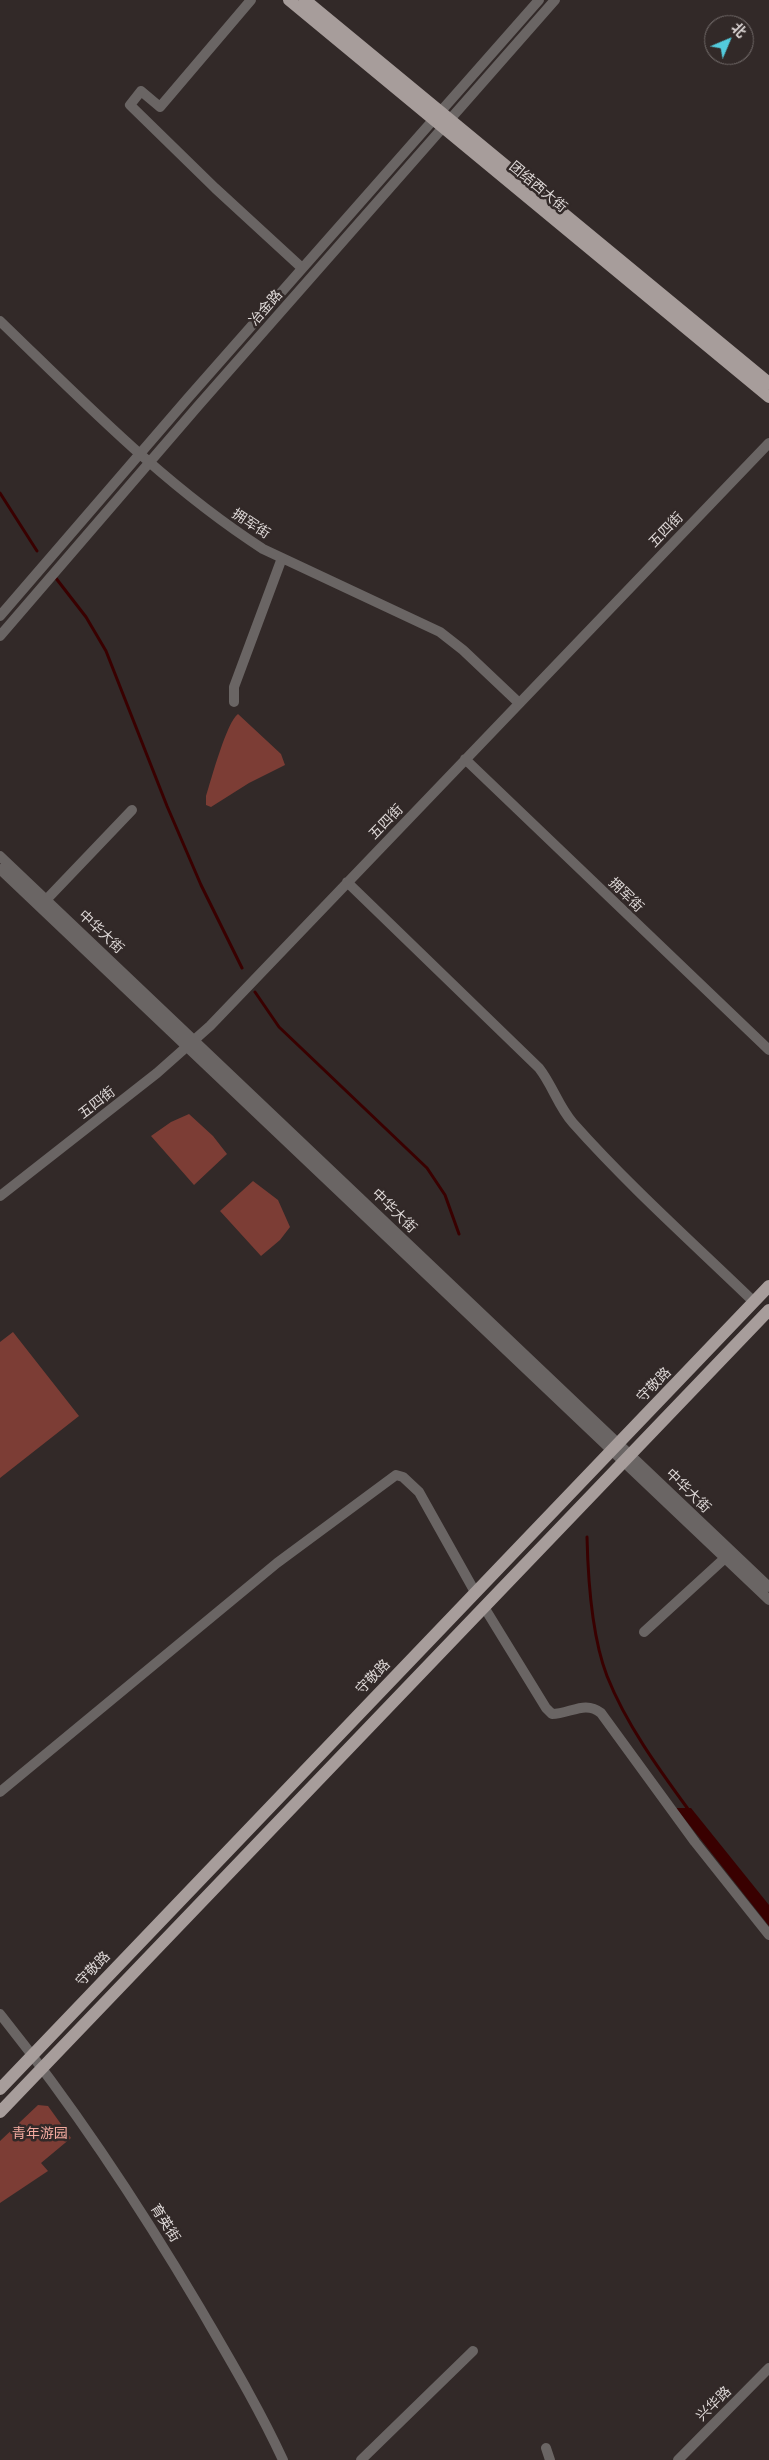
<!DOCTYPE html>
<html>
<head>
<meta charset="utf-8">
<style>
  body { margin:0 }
  #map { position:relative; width:769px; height:2460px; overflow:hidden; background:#322928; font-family:Quicksand,"Noto Sans SC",sans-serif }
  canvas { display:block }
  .north { position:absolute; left:704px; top:15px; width:50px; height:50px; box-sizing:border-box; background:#322928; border:1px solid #766f6e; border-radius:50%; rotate:45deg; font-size:14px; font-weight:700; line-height:20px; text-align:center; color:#ddd7d6 }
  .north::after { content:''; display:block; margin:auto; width:18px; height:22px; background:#53cadc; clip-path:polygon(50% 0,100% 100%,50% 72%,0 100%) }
</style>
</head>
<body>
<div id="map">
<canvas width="769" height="2460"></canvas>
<div class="north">北</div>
</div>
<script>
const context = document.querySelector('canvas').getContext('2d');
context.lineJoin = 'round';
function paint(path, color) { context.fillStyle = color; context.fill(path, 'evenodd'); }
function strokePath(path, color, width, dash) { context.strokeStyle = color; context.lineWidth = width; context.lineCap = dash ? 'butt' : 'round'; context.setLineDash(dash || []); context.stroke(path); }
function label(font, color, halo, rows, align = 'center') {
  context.font = font + ' Quicksand,"Noto Sans SC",sans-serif'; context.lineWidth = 5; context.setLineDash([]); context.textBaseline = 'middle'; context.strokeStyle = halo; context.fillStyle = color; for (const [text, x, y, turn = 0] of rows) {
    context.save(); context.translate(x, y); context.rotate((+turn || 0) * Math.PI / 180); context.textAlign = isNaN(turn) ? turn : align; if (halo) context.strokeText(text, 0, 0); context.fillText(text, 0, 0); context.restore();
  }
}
paint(new Path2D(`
  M238,714L281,754L285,765L249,783L211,807L206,805V796C211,780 227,721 238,714Z
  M189,1114L213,1136L227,1154L194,1185L151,1136L171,1122Z
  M253,1181L278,1200L290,1227L280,1240L261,1256L220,1211Z
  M13,1332L79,1416L0,1478V1342Z
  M38,2105L48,2106L71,2138L41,2163L48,2171L0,2203V2141Z`), '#7c3d35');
paint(new Path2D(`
  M676,1808H691L769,1905V1926Z`), '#390000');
strokePath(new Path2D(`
  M0,493L37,551
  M55,577L86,617L106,651L167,806L201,885L242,968
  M255,992L279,1027L427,1168L445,1195L459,1234
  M587,1537C588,1580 592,1637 607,1676C626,1724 658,1768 688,1809`), '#390000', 3);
strokePath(new Path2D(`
  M251,0L160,107L141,91L130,105L215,188L302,268
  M0,321C83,401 165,486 263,549L440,632L463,650L519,703
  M0,616L188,398L539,0
  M0,636L198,406L555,0
  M234,702V687L282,558
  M465,759L769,1050
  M0,856L769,1587
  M0,869L769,1600
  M347,882L539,1068C553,1086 558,1106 573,1123C629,1186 693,1243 754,1302
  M46,900L132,810
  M0,1196L157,1073L210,1026L769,443
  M484,1607L546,1708L552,1714C570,1714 585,1700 601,1713L695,1842L769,1935
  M644,1632L725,1558
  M0,1792L277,1563L396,1475L403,1477L419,1492L475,1592
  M0,2014C76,2109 138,2203 200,2308C229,2358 259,2408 283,2460
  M546,2448L550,2460
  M361,2460L473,2351
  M678,2460L769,2368`), '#6a6564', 10);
strokePath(new Path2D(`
  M289,0L769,397
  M305,0L769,383
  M0,2089L769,1286
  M0,2112L769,1310`), '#a79d9b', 12);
label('14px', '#ddd7d6', '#322928', [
  ["团结西大街",538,187,40],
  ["冶金路",266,308,-49],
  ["拥军街",251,524,33],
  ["五四街",666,530,-46],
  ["五四街",386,822,-46],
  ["拥军街",626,895,44],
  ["中华大街",101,932,43],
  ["五四街",97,1103,-38],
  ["中华大街",394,1211,44],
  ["守敬路",654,1385,-46],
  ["中华大街",688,1491,44],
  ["守敬路",373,1677,-46],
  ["守敬路",93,1969,-46],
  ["育英街",165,2223,58],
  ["兴华路",714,2404,-45]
]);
label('14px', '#f3aa9f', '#322928', [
  ["青年游园",40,2134]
]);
</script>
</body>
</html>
